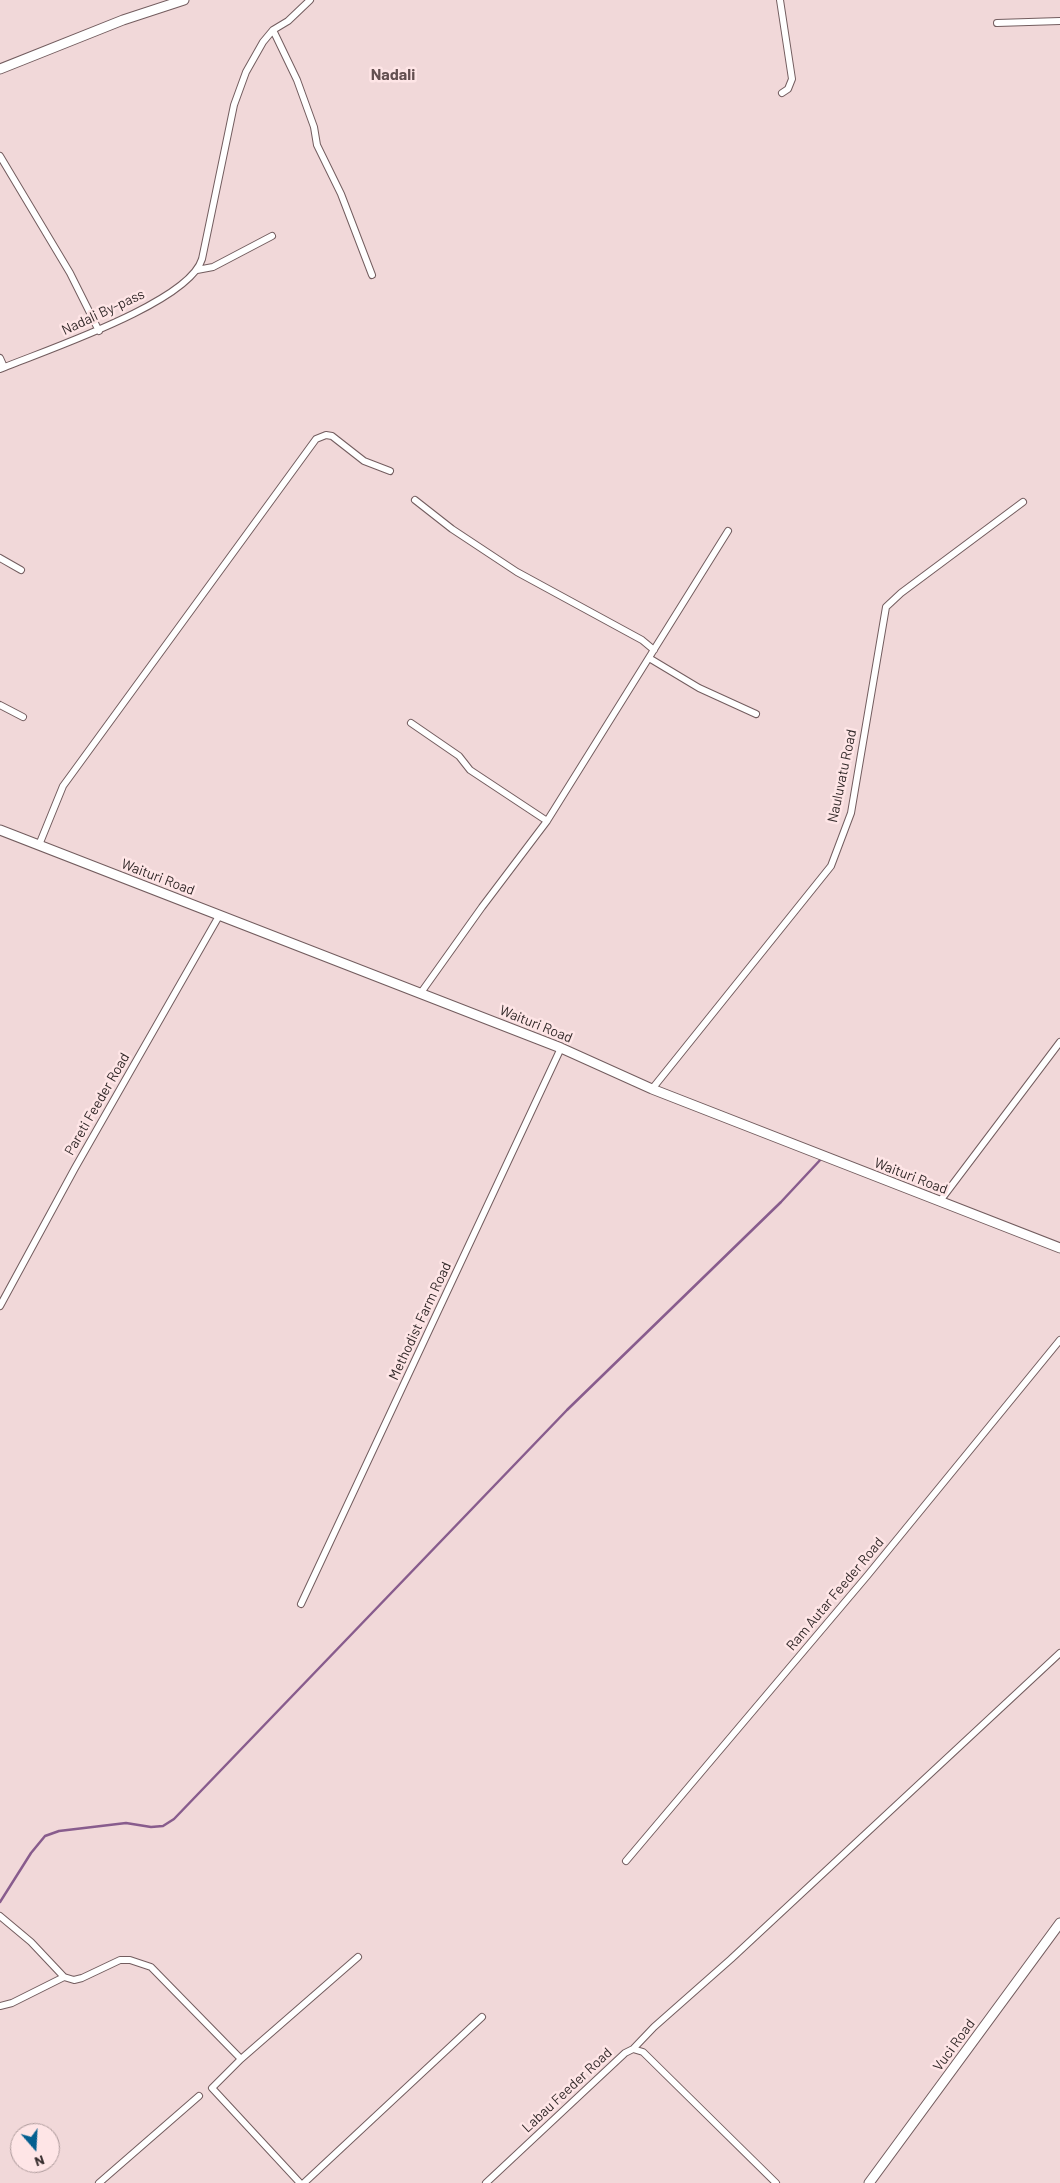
<!DOCTYPE html>
<html>
<head>
<meta charset="utf-8">
<style>
  body { margin:0 }
  #map { position:relative; width:1060px; height:2183px; overflow:hidden; background:#f1d8d9; font-family:Barlow,sans-serif }
  canvas { display:block }
  .north { position:absolute; left:10px; top:2123px; width:50px; height:50px; box-sizing:border-box; background:#fee5e6; border:1px solid #ad9a9b; border-radius:50%; rotate:161deg; font-size:14px; font-weight:700; line-height:20px; text-align:center; color:#332a2a }
  .north::after { content:''; display:block; margin:auto; width:18px; height:22px; background:#045f90; clip-path:polygon(50% 0,100% 100%,50% 72%,0 100%) }
</style>
</head>
<body>
<div id="map">
<canvas width="1060" height="2183"></canvas>
<div class="north">N</div>
</div>
<script>
const context = document.querySelector('canvas').getContext('2d');
context.lineJoin = 'round';
function strokePath(path, color, width, dash) { context.strokeStyle = color; context.lineWidth = width; context.lineCap = dash ? 'butt' : 'round'; context.setLineDash(dash || []); context.stroke(path); }
function label(font, color, halo, rows, align = 'center') {
  context.font = font + ' Barlow,sans-serif'; context.lineWidth = 5; context.setLineDash([]); context.textBaseline = 'middle'; context.strokeStyle = halo; context.fillStyle = color; for (const [text, x, y, turn = 0] of rows) {
    context.save(); context.translate(x, y); context.rotate((+turn || 0) * Math.PI / 180); context.textAlign = isNaN(turn) ? turn : align; if (halo) context.strokeText(text, 0, 0); context.fillText(text, 0, 0); context.restore();
  }
}
strokePath(new Path2D(`
  M0,1902L31,1853L45,1836L59,1831L126,1823L151,1827L163,1826L174,1819L567,1410L781,1202L822,1158`), '#885c8d', 2.5);
const street = new Path2D(`
  M780,0L792,79L788,89L782,93
  M997,23L1060,21
  M273,30L297,80L314,127L317,145L341,194L372,275
  M0,156L70,273L99,331
  M197,270L213,267L272,236
  M0,358L4,367
  M0,369C43,351 189,303 202,259L234,105L246,72L263,42L273,30L288,21L310,0
  M415,500L452,529L517,572L642,640L654,650
  M0,558L21,570
  M649,658L699,688L756,714
  M0,705L23,717
  M411,723L459,756L470,770L547,821
  M39,845L63,786L316,439L326,435L332,436L364,461L390,471
  M420,994L482,907L547,821L728,531
  M652,1089L831,866L851,813L886,607L901,593L1023,502
  M940,1201L1060,1042
  M0,1306L75,1168L219,916
  M301,1604L561,1048
  M626,1861L867,1576L1060,1340
  M0,1916L31,1942L64,1977L74,1980L82,1978L120,1960H130L151,1967L241,2059
  M0,2006L12,2003L64,1977
  M633,2049L654,2027L731,1959L1060,1653
  M99,2183L199,2096
  M300,2183L212,2088L241,2059L358,1957
  M304,2183L482,2017
  M486,2183L625,2053L633,2049L643,2052L776,2183`);
const secondary = new Path2D(`
  M0,69L123,20L184,0
  M0,830L561,1048L652,1089L1060,1248
  M869,2183L1060,1923`);
strokePath(street, '#735d5f', 8);
strokePath(secondary, '#735d5f', 11);
strokePath(street, '#fff', 6);
strokePath(secondary, '#fff', 9);
label('14px', '#332a2a', '#fee5e6', [
  ["Nadali By-pass",103,312,-25],
  ["Nauluvatu Road",842,776,-78],
  ["Waituri Road",158,877,21],
  ["Waituri Road",536,1024,22],
  ["Pareti Feeder Road",97,1104,-60],
  ["Waituri Road",911,1176,21],
  ["Methodist Farm Road",420,1321,-65],
  ["Ram Autar Feeder Road",835,1594,-50],
  ["Vuci Road",954,2045,-54],
  ["Labau Feeder Road",567,2090,-43]
]);
label('bold 16px', '#634f50', '#fee5e6', [
  ["Nadali",393,75]
]);
</script>
</body>
</html>
